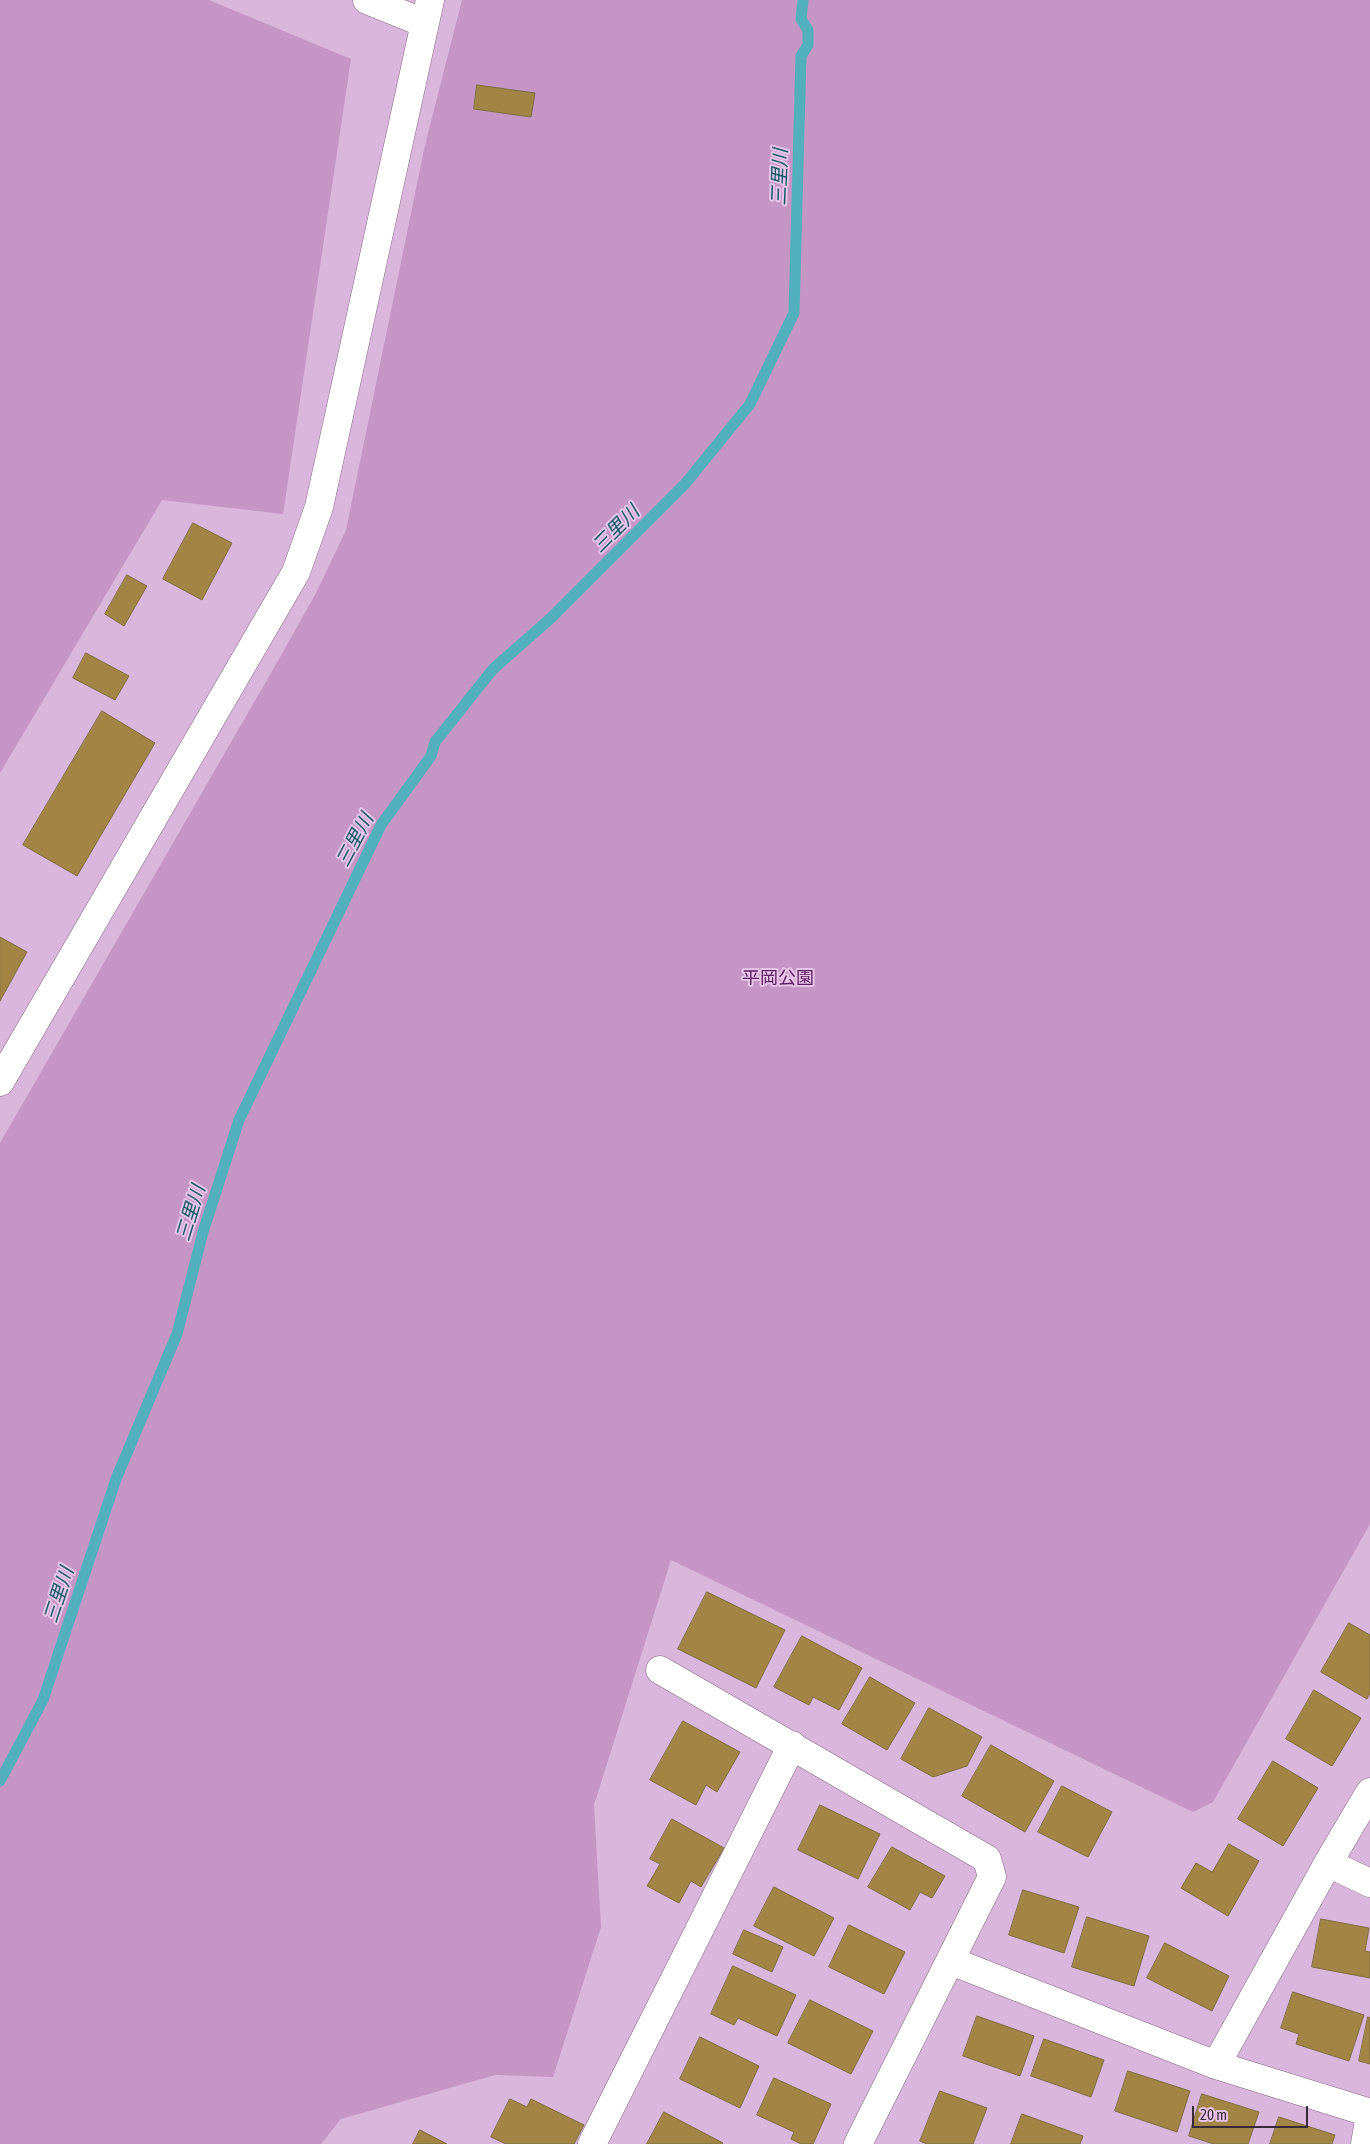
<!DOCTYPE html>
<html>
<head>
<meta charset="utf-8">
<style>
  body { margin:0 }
  #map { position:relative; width:1370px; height:2144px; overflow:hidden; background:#dbb6dc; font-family:"Asap Condensed",sans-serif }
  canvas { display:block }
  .scale { position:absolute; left:1192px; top:2106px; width:116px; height:22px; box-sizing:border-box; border:2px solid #382938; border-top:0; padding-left:6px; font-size:15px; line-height:18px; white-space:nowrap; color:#382938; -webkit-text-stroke:4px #e9c3e9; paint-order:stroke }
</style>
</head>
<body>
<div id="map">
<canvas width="1370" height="2144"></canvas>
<div class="scale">20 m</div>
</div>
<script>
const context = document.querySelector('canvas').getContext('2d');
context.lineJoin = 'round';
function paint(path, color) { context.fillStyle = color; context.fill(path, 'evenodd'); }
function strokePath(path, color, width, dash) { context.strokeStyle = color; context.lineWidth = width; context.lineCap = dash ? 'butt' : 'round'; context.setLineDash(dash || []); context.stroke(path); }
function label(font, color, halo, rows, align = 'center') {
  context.font = font + ' "Asap Condensed","Noto Sans JP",sans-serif'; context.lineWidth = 4; context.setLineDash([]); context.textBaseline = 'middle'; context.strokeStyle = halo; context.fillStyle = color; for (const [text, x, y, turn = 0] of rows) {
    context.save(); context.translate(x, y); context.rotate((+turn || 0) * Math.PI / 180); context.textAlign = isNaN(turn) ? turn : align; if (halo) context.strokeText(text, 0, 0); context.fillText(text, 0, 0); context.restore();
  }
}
paint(new Path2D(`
  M0,0H209L351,59L283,514L162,500L0,773Z
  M462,0H1370V1524L1213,1802L1193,1812L671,1560L594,1805L601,1927L553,2077L495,2075L341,2119L321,2144H0V1143L279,659L316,593L346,530L425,145Z`), '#c595c6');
strokePath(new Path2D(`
  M0,1781L43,1700L116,1479L177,1334L203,1232L239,1120L381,825L431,756L435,742L493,669L551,618L685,484L750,404L794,313L801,56L808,45V30L801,19L803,0`), '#51b0bb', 11);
const building = new Path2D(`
  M477,85L535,93L531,117L474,109Z
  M193,523L232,543L202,600L163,579Z
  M127,575L147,586L124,626L105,614Z
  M86,653L129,676L115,700L73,678Z
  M102,711L155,743L77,876L23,845Z
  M0,937L27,952L0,1001Z
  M707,1592L785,1630L756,1688L678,1649Z
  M1349,1623L1370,1635V1693L1367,1699L1321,1672Z
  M802,1636L862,1668L839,1710L813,1697L809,1705L774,1687Z
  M870,1677L915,1703L887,1750L842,1724Z
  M1314,1690L1361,1718L1332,1766L1286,1739Z
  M929,1708L982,1737L967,1766L933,1777L901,1759Z
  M683,1721L740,1752L717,1792L706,1785L696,1805L650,1780Z
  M991,1745L1054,1781L1025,1832L962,1796Z
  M1273,1761L1318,1788L1283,1846L1238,1819Z
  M1062,1786L1112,1812L1088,1857L1038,1832Z
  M820,1805L880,1834L858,1879L798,1850Z
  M672,1819L724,1848L701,1887L691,1881L679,1903L647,1886L660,1864L650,1859Z
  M1229,1844L1259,1861L1228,1916L1181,1888L1196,1863L1212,1872Z
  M892,1847L945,1876L932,1898L920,1892L910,1910L868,1887Z
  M774,1887L834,1918L814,1956L754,1926Z
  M1023,1890L1079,1907L1064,1953L1009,1935Z
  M1087,1917L1149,1936L1134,1986L1072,1967Z
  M1321,1919L1369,1928L1365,1951L1370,1952V1978L1312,1967Z
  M849,1925L905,1952L884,1994L829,1967Z
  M744,1930L783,1947L772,1972L733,1954Z
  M1165,1943L1229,1976L1212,2011L1147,1978Z
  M733,1966L796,1995L777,2036L738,2018L734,2025L711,2014Z
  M1293,1992L1364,2015L1349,2061L1296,2044L1299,2034L1281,2028Z
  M810,2000L873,2031L851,2074L788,2043Z
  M977,2016L1034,2036L1020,2076L963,2056Z
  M1368,2017L1370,2018V2064L1359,2061Z
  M700,2037L759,2066L740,2108L680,2079Z
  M1044,2039L1104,2060L1091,2097L1031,2076Z
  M1128,2071L1190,2091L1177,2132L1115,2111Z
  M774,2078L831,2104L813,2144H801L791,2139L794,2132L757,2115Z
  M940,2091L987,2108L973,2144H927L920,2141Z
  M1202,2094L1259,2112L1248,2144H1214L1189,2136Z
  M510,2099L527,2107L531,2099L584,2125L574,2144H506L491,2137Z
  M664,2112L723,2143L722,2144H647Z
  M1022,2114L1083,2136L1080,2144H1011Z
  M1279,2117L1335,2135L1332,2144H1270Z
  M420,2130L447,2144H413Z`);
paint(building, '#a28544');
strokePath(building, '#7f6b3f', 1);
const street = new Path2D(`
  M367,0L424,23
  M0,1082L296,572L319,507L430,0
  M660,1670L987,1859L992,1877L858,2144
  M1328,1863L1370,1883
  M951,1961L1216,2065L1370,2113
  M1216,2065L1328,1863L1370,1792
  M592,2144L792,1745
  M1365,2144L1370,2115`);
strokePath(street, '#856385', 29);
strokePath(street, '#fff', 28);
label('18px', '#5b205f', '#e9c3e9', [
  ["平岡公園",778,978]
]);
label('italic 19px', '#025a62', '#e9c3e9', [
  ["三里川",780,177,-88],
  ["三里川",616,529,-45],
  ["三里川",355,840,-62],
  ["三里川",191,1213,-73],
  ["三里川",59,1595,-72]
]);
</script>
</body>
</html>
